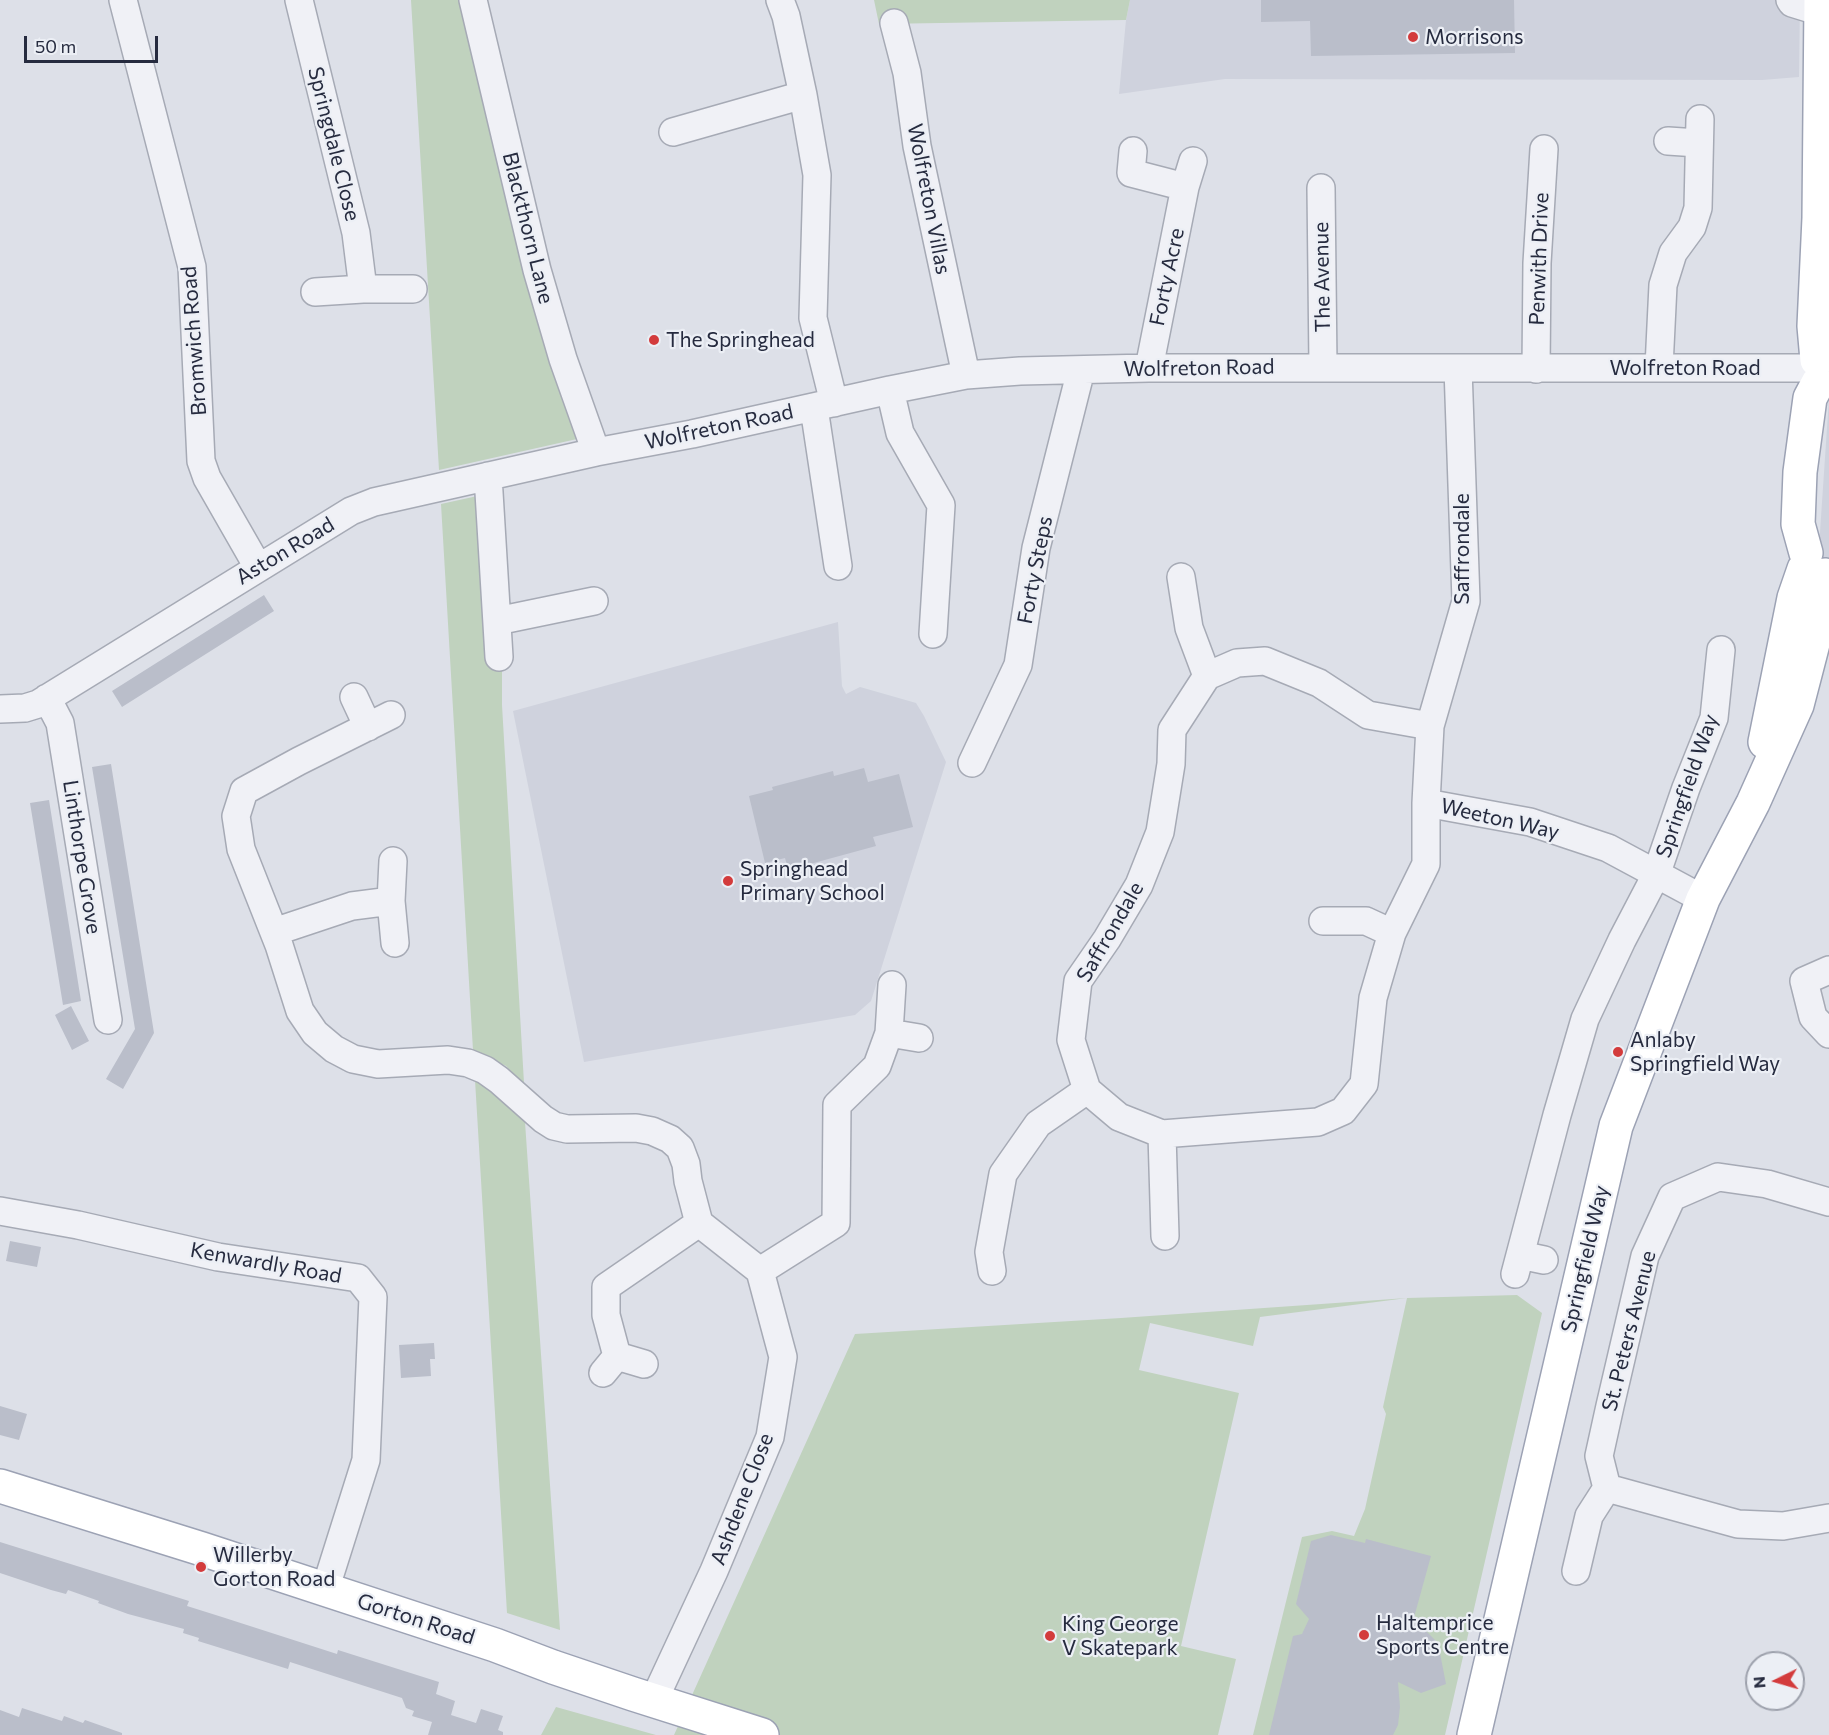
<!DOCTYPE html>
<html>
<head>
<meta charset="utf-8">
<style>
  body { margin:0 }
  #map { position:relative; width:1829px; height:1735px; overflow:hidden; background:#dde0e8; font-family:Commissioner,sans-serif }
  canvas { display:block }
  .north { position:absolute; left:1745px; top:1651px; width:60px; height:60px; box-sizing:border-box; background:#eceff5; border:2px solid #9da1ac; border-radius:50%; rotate:265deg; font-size:16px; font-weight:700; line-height:24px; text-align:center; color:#262b3f }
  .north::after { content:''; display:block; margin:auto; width:21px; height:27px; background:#d33b3c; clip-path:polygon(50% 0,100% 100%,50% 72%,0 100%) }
  .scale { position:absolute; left:24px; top:36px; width:134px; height:27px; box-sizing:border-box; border:3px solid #262b3f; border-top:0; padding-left:8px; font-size:18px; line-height:21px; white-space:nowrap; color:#262b3f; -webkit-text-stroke:4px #eceff5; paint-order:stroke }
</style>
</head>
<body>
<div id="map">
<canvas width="1829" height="1735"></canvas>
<div class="north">N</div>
<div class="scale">50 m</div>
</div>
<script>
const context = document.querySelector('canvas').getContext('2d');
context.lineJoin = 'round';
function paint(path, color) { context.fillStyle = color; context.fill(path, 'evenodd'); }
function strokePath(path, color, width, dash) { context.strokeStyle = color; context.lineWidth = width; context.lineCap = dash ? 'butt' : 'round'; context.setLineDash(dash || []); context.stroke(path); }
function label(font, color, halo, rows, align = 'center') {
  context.font = font + ' Commissioner,sans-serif'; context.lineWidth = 4.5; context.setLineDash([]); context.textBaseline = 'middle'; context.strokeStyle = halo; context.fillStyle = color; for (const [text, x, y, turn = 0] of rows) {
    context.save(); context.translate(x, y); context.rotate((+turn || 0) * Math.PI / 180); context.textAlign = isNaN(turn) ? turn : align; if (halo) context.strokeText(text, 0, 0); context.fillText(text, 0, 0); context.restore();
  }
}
paint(new Path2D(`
  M1130,0H1800L1799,77L1762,80L1225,79L1119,94L1126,20Z
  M1829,398V564L1818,562Z
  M838,622L842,686L846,694L860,687L916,703L924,716L946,762L871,1001L855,1015L584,1062L513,711Z`), '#cfd2dd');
paint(new Path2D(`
  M411,0H463L528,271L577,439L439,470Z
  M874,0H1130L1126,20L879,24Z
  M482,495L502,663V705L524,1083L519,1080L506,1066L473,1050L441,504Z
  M475,1080L498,1094L525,1122L560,1630L507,1613Z
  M1517,1295L1542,1313L1445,1735H1253L1302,1537L1332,1531L1354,1536L1365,1509L1386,1414L1383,1407L1407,1298L1260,1317L1253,1346L1150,1323L1139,1370L1239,1393L1181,1646L1236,1659L1218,1735H674L855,1334L1121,1318L1407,1298Z
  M556,1707L656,1735H541Z`), '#c0d2be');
paint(new Path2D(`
  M1261,0H1514L1515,53L1311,56L1310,21L1261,22Z
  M264,595L274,611L122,707L112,691Z
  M111,764L154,1033L123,1089L106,1079L135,1029L92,767Z
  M864,768L868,782L899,774L913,827L873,837L876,846L799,867L788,869L785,858L765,863L749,796L773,790L772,787L833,771L834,776Z
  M49,800L81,1001L63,1005L30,803Z
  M71,1006L89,1041L72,1050L55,1015Z
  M10,1241L41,1247L37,1267L6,1261Z
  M434,1343L435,1359H430L431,1376L401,1378L399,1345Z
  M0,1406L27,1414L19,1440L0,1435Z
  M1331,1535L1365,1543L1366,1539L1431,1556L1413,1621L1423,1628L1438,1643L1446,1684L1421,1693L1398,1682L1400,1707L1398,1725L1393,1735H1269L1293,1636L1302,1634L1309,1619L1296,1604L1311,1541Z
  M0,1542L189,1601L187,1606L222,1617L337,1654L338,1650L439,1682L436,1694L455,1701L451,1715L476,1723L481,1709L503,1716L498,1730L503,1732V1735H428L432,1722L412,1716L414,1711L406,1708L402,1698L290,1662L288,1669L198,1641L199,1638L183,1633L184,1629L128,1614L98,1603L99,1601L68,1590L66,1594L51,1590L0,1573Z
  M22,1708L62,1721L64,1716L83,1723L85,1720L122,1733V1735H0V1710L19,1717Z`), '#babeca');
const minor = new Path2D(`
  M123,0L192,267L201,461L207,478L258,567
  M299,0L356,233L363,289
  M473,0L537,270L563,359L596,452
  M780,0L786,16L803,95L817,175L813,318L834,403
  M1790,0L1792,3L1821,12L1829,11
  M894,23L907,73L917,146L966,375
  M673,132L803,95
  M1668,141L1698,143
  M1133,151L1131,173L1185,187
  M1321,188L1323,366
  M315,292L363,289H413
  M1659,367L1663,285L1673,253L1692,227L1698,208L1700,119
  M1149,368L1185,187L1193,161
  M1536,369L1537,263L1544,149
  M890,390L900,433L941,505L933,634
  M814,408L838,566
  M488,476L499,657
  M1181,577L1189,628L1207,676
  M497,621L594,601
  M354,697L368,727
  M47,698L60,723L108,1020
  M0,709L25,708L38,704L351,511L374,502L596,452L692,434L890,390L966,375L1020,371L1149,368H1811
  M391,715L299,761L244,791L236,816L241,849L279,945L300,1011L315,1033L334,1049L353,1059L378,1064L448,1060L468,1063L485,1070L499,1080L543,1119L554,1126L567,1129L636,1128L652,1131L670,1139L680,1148L686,1164L688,1181L699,1223L760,1271L783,1357L770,1437L714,1571L654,1700
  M1430,726L1368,715L1319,683L1265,661L1237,663L1207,676L1172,730L1171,764L1160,832L1139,885L1107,939L1078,981L1071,1040L1087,1090L1119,1117L1162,1134L1318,1122L1343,1111L1364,1084L1373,998L1392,933L1426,864V803L1430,726L1466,601L1458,368
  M972,763L1018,665L1036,548L1081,370
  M1426,803L1530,822L1608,848L1703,899
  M393,861L391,901L395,943
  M1323,921H1366L1392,933
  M274,932L352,906L391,901
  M1829,970L1804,981L1813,1017L1829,1034
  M889,1033L919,1038
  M1162,1134L1165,1236
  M0,1211L78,1225L218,1257L358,1278L373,1297L366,1460L325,1590
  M1520,1255L1544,1260
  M760,1271L836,1223L837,1105L877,1066L889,1033L892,985
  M992,1271L989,1252L1003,1174L1038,1124L1087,1090
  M1515,1274L1557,1115L1585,1019L1622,940L1656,875L1686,788L1714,718L1721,650
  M617,1356L606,1315V1287L699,1223
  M603,1373L617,1356L644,1364
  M1607,1488L1599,1456L1610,1406L1645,1256L1672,1197L1718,1177L1767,1184L1829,1202
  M1576,1571L1589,1516L1607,1488L1738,1524L1783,1526L1829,1518`);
const major = new Path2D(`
  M1817,360L1814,326L1819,218L1821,0
  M1806,553L1798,524L1800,472L1810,398L1818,383
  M1765,742L1794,598L1804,569
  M0,1486L202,1549L495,1645L553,1667L633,1694L762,1735
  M1474,1735L1616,1126L1703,899L1753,803L1797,705L1822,609L1825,575`);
strokePath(minor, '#a6aab5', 30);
strokePath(major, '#9ca2b4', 36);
strokePath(minor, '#f0f1f6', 27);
strokePath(major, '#fff', 33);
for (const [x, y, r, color] of [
  [1413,37,6,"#d33b3c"],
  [654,340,6,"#d33b3c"],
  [728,881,6,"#d33b3c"],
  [1618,1052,6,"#d33b3c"],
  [201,1567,6,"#d33b3c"],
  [1364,1635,6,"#d33b3c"],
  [1050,1636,6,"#d33b3c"]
]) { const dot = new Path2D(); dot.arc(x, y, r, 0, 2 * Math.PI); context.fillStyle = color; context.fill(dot); strokePath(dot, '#eceff5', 2); }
label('21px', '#262b3f', '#eceff5', [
  ["Morrisons",1425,37],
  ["The Springhead",666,340],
  ["Springhead",740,869],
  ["Primary School",740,893],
  ["Anlaby",1630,1040],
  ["Springfield Way",1630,1064],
  ["Willerby",213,1555],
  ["Gorton Road",213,1579],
  ["Haltemprice",1376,1623],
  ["Sports Centre",1376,1647],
  ["King George",1062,1624],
  ["V Skatepark",1062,1648]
], 'left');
label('21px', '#262b3f', '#eceff5', [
  ["Springdale Close",334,144,76],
  ["Wolfreton Villas",929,199,79],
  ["Blackthorn Lane",528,228,76],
  ["Penwith Drive",1539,259,-88],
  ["Forty Acre",1167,277,-78],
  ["The Avenue",1322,277,-91],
  ["Bromwich Road",194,341,-94],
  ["Wolfreton Road",1199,368,-1],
  ["Wolfreton Road",1685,368],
  ["Wolfreton Road",719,427,-12],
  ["Saffrondale",1462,549,-90],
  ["Aston Road",285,551,-31],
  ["Forty Steps",1035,570,-79],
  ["Springfield Way",1687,786,-71],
  ["Weeton Way",1500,819,13],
  ["Linthorpe Grove",82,857,81],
  ["Saffrondale",1110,932,-60],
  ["Springfield Way",1585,1259,-77],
  ["Kenwardly Road",266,1263,10],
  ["St. Peters Avenue",1629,1331,-76],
  ["Ashdene Close",742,1499,-69],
  ["Gorton Road",416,1619,18]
]);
</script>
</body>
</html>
